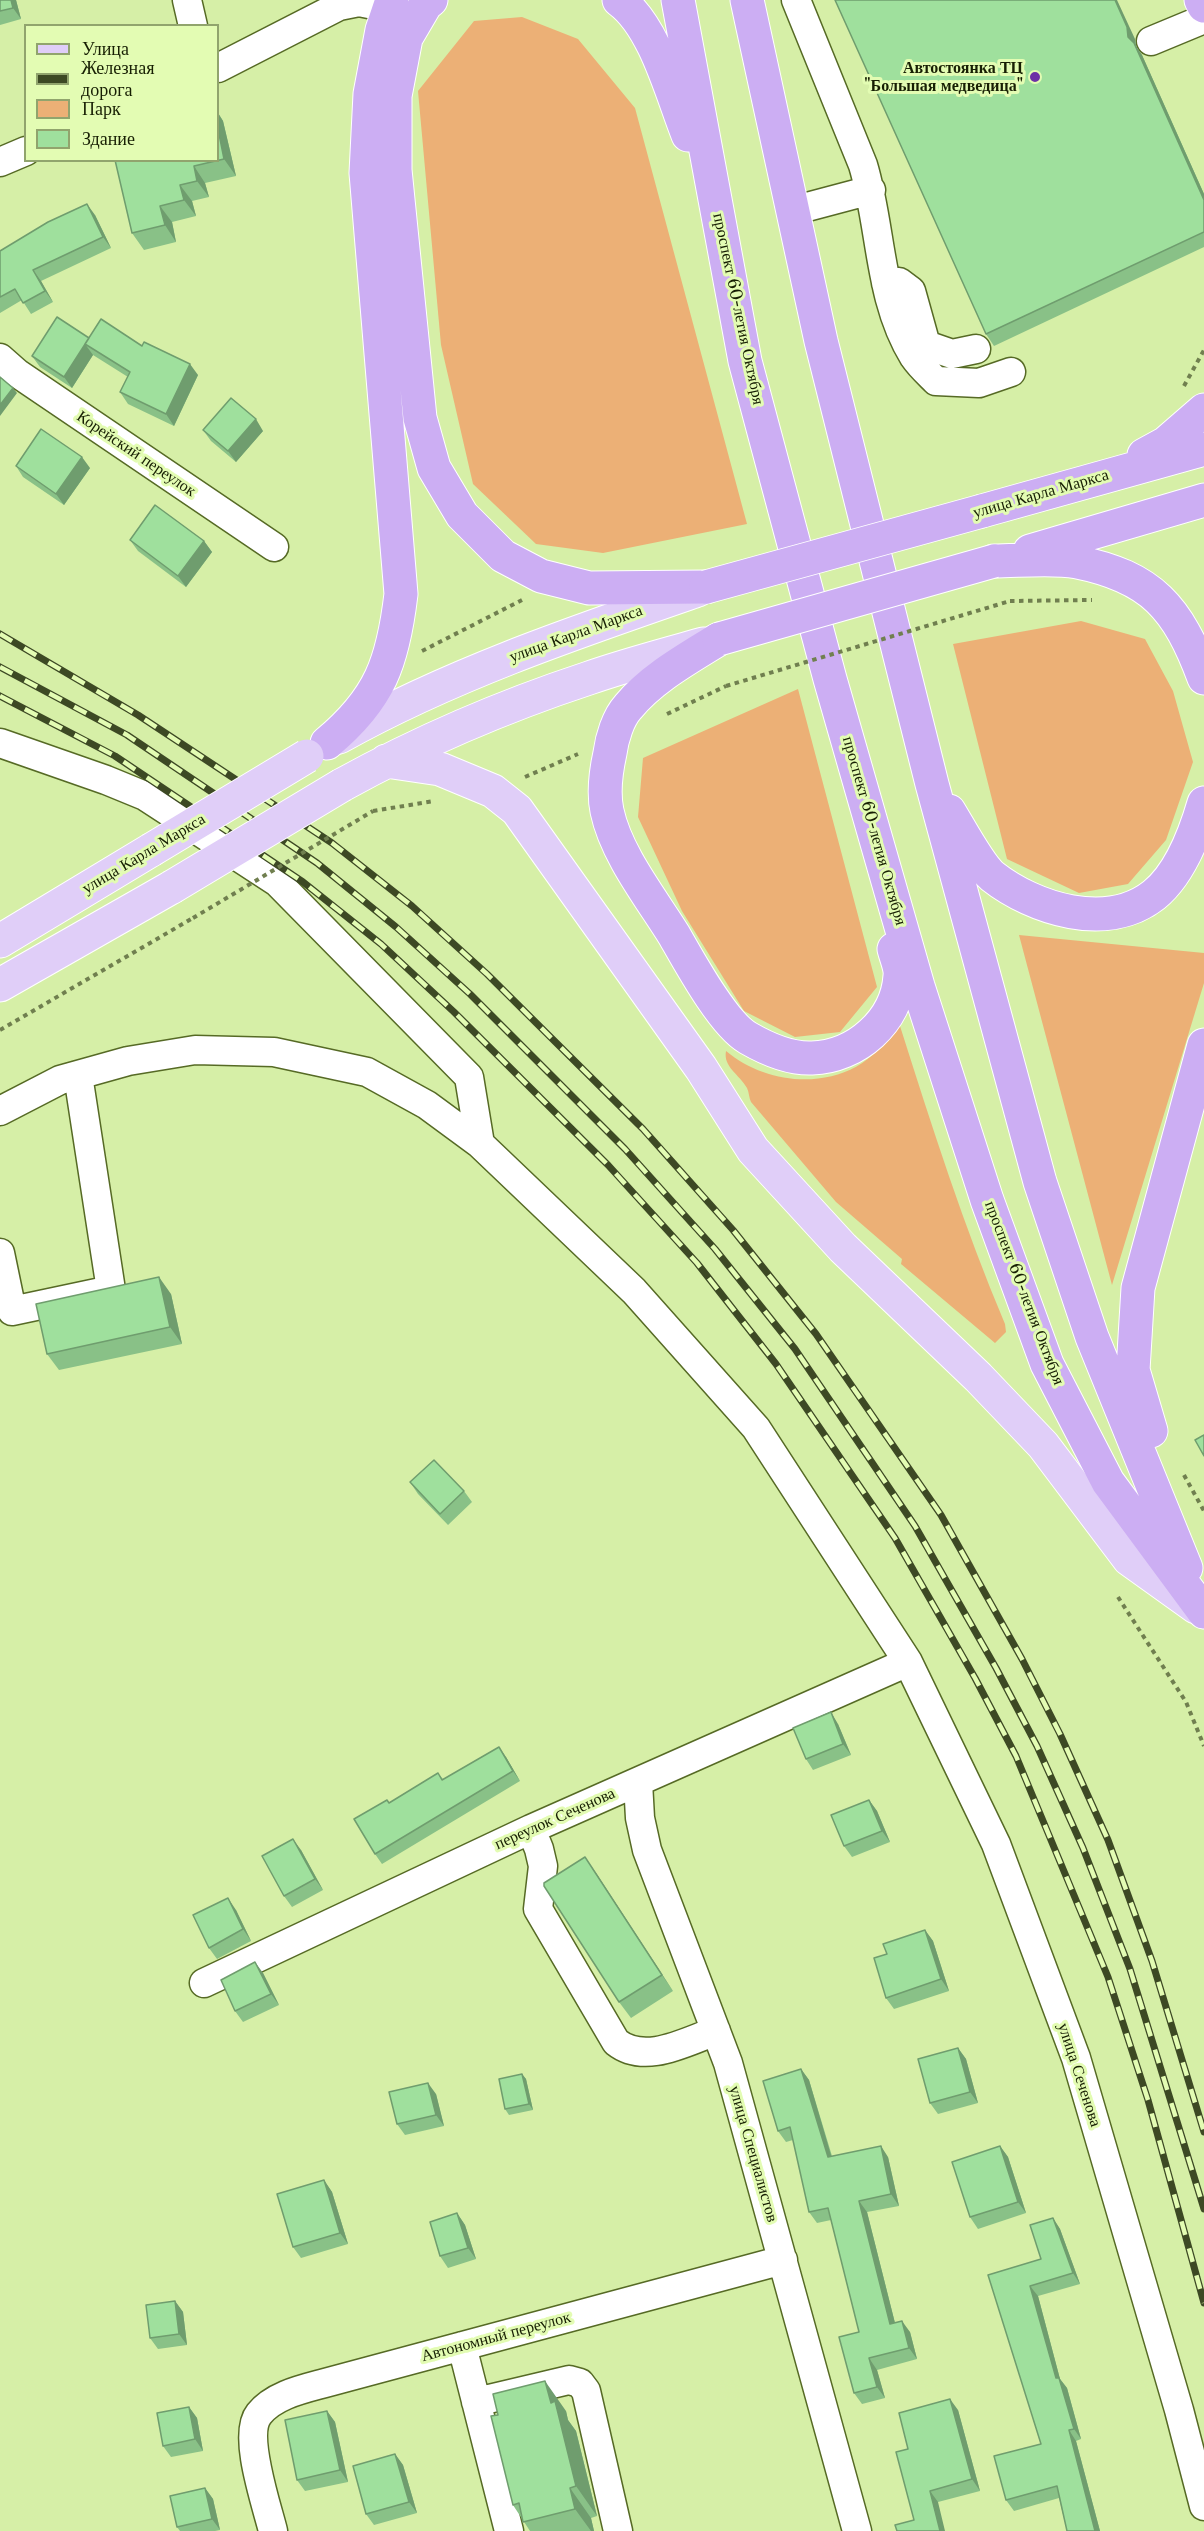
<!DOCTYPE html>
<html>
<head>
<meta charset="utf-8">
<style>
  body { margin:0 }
  #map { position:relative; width:1204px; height:2531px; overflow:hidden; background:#d6efa7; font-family:"Libre Baskerville",serif }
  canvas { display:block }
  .legend { position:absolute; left:24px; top:24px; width:195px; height:138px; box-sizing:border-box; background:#e3fcb3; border:2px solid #91a46d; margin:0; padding:8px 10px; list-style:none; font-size:18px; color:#171f03 }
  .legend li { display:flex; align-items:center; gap:12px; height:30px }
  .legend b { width:30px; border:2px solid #91a46d }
</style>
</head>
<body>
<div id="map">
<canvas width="1204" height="2531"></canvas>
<ul class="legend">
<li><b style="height:8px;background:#e0cef8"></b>Улица</li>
<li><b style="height:8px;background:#3d4924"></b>Железная дорога</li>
<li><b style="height:16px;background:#ecb076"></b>Парк</li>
<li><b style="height:16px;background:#9fe09d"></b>Здание</li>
</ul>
</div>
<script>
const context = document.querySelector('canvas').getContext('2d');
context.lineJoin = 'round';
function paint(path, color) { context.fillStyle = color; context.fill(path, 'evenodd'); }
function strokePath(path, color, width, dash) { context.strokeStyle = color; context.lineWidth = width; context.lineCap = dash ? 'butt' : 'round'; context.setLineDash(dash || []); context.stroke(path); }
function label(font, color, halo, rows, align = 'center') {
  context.font = font + ' "Libre Baskerville",serif'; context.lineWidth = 6; context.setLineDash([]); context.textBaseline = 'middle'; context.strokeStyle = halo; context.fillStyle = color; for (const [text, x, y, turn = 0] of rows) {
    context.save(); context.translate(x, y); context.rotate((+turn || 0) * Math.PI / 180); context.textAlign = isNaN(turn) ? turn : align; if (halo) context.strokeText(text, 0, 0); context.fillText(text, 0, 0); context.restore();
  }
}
paint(new Path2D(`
  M522,17L578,39L635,108L747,524L603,553L536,544L473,484L441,345L418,91L474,21Z
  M1081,621L1145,639L1173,691L1193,762L1166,840L1128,884L1079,893L1007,859L953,644Z
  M798,689L877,987L840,1032L795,1037L744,1011L682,911L638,817L643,758Z
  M1019,935L1204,953V983L1112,1285Z
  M900,1026C932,1127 964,1227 1005,1324L1006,1332L995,1343L901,1264L902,1259L836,1202L751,1102C749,1098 749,1092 747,1088C739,1074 723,1067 726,1051C776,1093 862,1091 894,1027Z`), '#ecb076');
const minor = new Path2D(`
  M187,0L193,26
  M796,0L863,165C882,228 878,299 914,357C920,366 929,374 936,381L979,383L1011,372
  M1151,41L1204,19
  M218,68L339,6L359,2L389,8
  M0,162L26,151
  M792,211L871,190
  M886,283L899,282L911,291L926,345L952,354L976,349
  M0,358L17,373L274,547
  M0,743L106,780L145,796L277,882L469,1077L480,1144
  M0,1111L60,1080L128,1061L195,1050L274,1052L367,1072L427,1105L480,1144L634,1291L756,1428L908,1662L996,1844L1076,2058L1179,2410L1204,2506
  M0,1253L12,1311L111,1290L78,1075
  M638,1782L640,1818L647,1850L728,2063L857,2531
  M531,1829L539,1849L543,1866L538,1909L616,2042C645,2065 685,2042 716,2031
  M204,1983L531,1829L908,1662
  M462,2346L509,2531
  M476,2402L569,2380L580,2383L586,2391L618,2531
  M273,2531C267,2506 242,2435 259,2414C274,2395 303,2389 325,2383L783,2260`);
const major = new Path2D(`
  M339,737C452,674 576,632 698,590
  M386,761L440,769L493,791L517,810L701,1068L753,1150L843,1248L978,1377L1043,1445L1129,1559L1196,1607
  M342,785C420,742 504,706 589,678C626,665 665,655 703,644
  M0,941L151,850
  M0,985L172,887`);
const highway = new Path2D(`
  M431,0L426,4L406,38L395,96V170L420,418L434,468L462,515L503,556L541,576L589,588L706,587
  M619,0C655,26 672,95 688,135
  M678,0L745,361L830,679L918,986L987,1200L1047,1364L1108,1482L1204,1612
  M747,0L821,341L932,784L1040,1182L1092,1337L1186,1568
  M1201,0L1204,6
  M1144,455L1166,443L1204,410
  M982,511L1204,449
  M1030,551L1204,500
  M994,561C1018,561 1054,557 1077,562C1152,577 1178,608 1204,678
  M719,639C687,659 652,678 628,707C618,718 612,738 610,753C606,771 603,792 607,811C616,854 651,898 674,935C689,961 723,1024 748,1038C767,1049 789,1059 812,1058C856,1057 897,1021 900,976C901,968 896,957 894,949
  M327,743C380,699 393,662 401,594L366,173L370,94L382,30L392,0
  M949,811C959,827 979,865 992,876C1034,909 1107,932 1154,895C1180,874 1195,834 1204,803
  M1151,1431L1133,1370L1138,1288L1204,1045`);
strokePath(minor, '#566a25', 31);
strokePath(major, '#fff', 35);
strokePath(highway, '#fff', 35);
strokePath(new Path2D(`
  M1184,386L1204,350
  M1010,601L1092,600
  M422,651L522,600
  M667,714L726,686
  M525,777L578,754
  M373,811L434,801
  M0,1030L193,918
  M1184,1475L1204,1511
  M1118,1597L1186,1702L1204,1746`), '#707f4f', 4, [4.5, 4.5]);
strokePath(minor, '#fff', 28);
strokePath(major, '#e0cef8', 33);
strokePath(highway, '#ccaef3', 33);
const rail = new Path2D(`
  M0,634L138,715L332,843L412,906L487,974L643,1129L733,1230L816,1334L941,1515L1022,1659L1060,1734L1108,1840L1152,1961L1204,2132
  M0,667L127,735L317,863L396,927L470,994L625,1149L715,1249L795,1349L915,1526L996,1668L1037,1746L1083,1848L1130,1969L1204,2209
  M0,696L115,756L303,882L381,944L454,1012L608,1165L697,1263L776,1364L895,1538L975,1678L1016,1756L1108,1977L1148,2100L1204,2303`);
strokePath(rail, '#3d4924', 7);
strokePath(rail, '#e3fcb3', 4.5, [14]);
const majorBridge = new Path2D(`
  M151,850L307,756
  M172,887L342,785`);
const highwayBridge = new Path2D(`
  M706,587L982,511
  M719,639L994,561`);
strokePath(majorBridge, '#fff', 35, []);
strokePath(highwayBridge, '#fff', 35, []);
strokePath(new Path2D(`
  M726,686L1010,601
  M193,918L373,811`), '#707f4f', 4, [4.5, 4.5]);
strokePath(majorBridge, '#e0cef8', 33);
strokePath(highwayBridge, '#ccaef3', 33);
paint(new Path2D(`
  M0,0H16L21,19L0,25Z
  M1135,39L1136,46L1142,55L1204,194V247L994,346L986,334Z
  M218,113L223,121L236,176L205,183L209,197L192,201L196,216L172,222L176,242L144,250L132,233L115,160H218Z
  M95,215L111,248L41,281L53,302L31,314L22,300L0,313V251Z
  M89,338L142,346L198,375L174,426L128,404L120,392L128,377L93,355L72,388L40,367L32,356Z
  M203,430L263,431L236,462L211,441Z
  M16,466L90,468L64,505L23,477Z
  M130,540L204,541L212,552L186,587L138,551Z
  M171,1294L182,1344L59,1370L47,1354Z
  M410,1482L464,1491L472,1502L448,1525L418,1494Z
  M838,1724L851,1755L813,1770L806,1759Z
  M506,1757L520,1781L382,1864L375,1854L389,1803L438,1773L443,1779Z
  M869,1800L877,1811L890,1842L852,1857L844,1846Z
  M301,1850L323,1890L292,1907L284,1896Z
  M596,1873L673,1991L631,2018L619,2002Z
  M236,1910L251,1941L217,1959L209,1948Z
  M925,1930L933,1941L949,1991L894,2009L886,1998L887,1954Z
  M263,1973L279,2005L243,2022L235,2011Z
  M958,2048L966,2059L978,2103L938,2114L930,2103Z
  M801,2069L809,2080L832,2156L888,2157L899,2206L867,2212L895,2323L910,2332L917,2359L877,2370L885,2398L862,2404L854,2393L859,2332L831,2220L817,2223L809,2212L793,2140L786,2142L778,2131Z
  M522,2074L526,2079L533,2110L509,2115L505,2109Z
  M436,2094L444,2126L405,2135L397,2124Z
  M1000,2146L1008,2157L1026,2213L978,2229L970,2217Z
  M324,2180L332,2192L348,2244L301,2258L293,2247Z
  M457,2213L465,2225L476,2259L448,2268L440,2256Z
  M1053,2218L1060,2229L1080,2284L1038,2296L1060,2379L1067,2388L1081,2439L1076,2441L1100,2531H1067L1059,2498L1014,2511L1006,2500L1041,2444L988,2275L1041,2259Z
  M175,2301L183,2312L187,2345L158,2349L150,2338Z
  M189,2407L197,2418L203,2451L171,2457L163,2446Z
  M958,2410L980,2491L938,2502L914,2520L908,2449Z
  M327,2411L335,2422L348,2482L305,2491L297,2480Z
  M566,2411L568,2420L576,2431L597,2516L591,2518L594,2531H530L513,2505Z
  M395,2454L403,2465L417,2513L374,2525L366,2514Z
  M205,2488L213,2499L220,2530L215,2531H180L177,2527Z`), '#89c187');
paint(new Path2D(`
  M11,0H16L21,19L13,8Z
  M1115,0H1117L1135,39L1136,46L1142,55L1204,194V200L1128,37Z
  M218,113L223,121L236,176L224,159L218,129Z
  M194,166L205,183L209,197L197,181Z
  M180,185L192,201L196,216L184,200Z
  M87,204L95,215L111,248L103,237Z
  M160,206L172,222L176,242L165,225Z
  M33,270L41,281L53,302L45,291Z
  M89,338L85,344L93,355L72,388L64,377Z
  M190,364L198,375L174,426L166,414Z
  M13,388L17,393L0,416V405Z
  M256,419L263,431L236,462L228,451Z
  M82,457L90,468L64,505L56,494Z
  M204,541L212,552L186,587L178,576Z
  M159,1277L171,1294L182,1344L170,1327Z
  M831,1712L838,1724L851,1755L843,1744Z
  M499,1747L506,1757L520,1781L513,1771Z
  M869,1800L877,1811L890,1842L882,1831Z
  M293,1839L301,1850L323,1890L315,1879Z
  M585,1857L596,1873L673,1991L662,1975Z
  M228,1898L236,1910L251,1941L243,1929Z
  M925,1930L933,1941L949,1991L941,1979Z
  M255,1962L263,1973L279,2005L271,1994Z
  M958,2048L966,2059L978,2103L970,2092Z
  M801,2069L809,2080L835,2169L828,2157Z
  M522,2074L526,2079L533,2110L529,2104Z
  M428,2083L436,2094L444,2126L436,2115Z
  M881,2146L888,2157L899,2206L891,2194Z
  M1000,2146L1008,2157L1026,2213L1018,2202Z
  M324,2180L332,2192L348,2244L340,2233Z
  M859,2201L867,2212L898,2335L890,2324Z
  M457,2213L465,2225L476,2259L468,2248Z
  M1053,2218L1060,2229L1080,2284L1073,2273Z
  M1030,2286L1038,2296L1060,2379L1067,2388L1081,2439L1074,2429L1056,2378Z
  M175,2301L183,2312L187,2345L179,2334Z
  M902,2321L910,2332L917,2359L909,2348Z
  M869,2358L877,2370L885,2398L877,2387Z
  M545,2381L566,2411L568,2420L576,2431L597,2516L576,2486L551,2403Z
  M950,2399L958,2410L980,2491L972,2479Z
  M189,2407L197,2418L203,2451L195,2439Z
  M327,2411L335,2422L348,2482L340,2470Z
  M1069,2430L1076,2441L1100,2531H1095Z
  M395,2454L403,2465L417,2513L409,2502Z
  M205,2488L213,2499L220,2530L212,2519Z
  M570,2488L591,2518L594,2531H591L575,2509Z
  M930,2491L938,2502L945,2531H940Z`), '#6f9d6e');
const building = new Path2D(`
  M0,0H11L13,8L0,11Z
  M835,0H1115L1127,27L1128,37L1134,43L1204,200V232L986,334Z
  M218,129L224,159L194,166L197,181L180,185L184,200L160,206L165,225L132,233L115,160H218Z
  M87,204L103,237L33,270L45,291L23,303L15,289L0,297V251L48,222Z
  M57,317L89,338L64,377L32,356Z
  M101,319L142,346L144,342L190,364L166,414L120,392L130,372L85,344Z
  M0,377L13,388L0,405Z
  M231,398L256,419L228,451L203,430Z
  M41,429L82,457L56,494L16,466Z
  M155,505L204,541L178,576L130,540Z
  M159,1277L170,1327L47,1354L36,1304Z
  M1204,1435V1456L1195,1440Z
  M434,1460L464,1491L440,1514L410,1482Z
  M831,1712L843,1744L806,1759L793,1728Z
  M499,1747L513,1771L375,1854L354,1819L387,1800L389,1803L438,1773L442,1780Z
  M869,1800L882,1831L844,1846L831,1815Z
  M293,1839L315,1879L284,1896L262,1856Z
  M585,1857L662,1975L619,2002L544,1886V1883Z
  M228,1898L243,1929L209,1948L193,1915Z
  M925,1930L941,1979L886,1998L874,1958L887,1954L883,1944Z
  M255,1962L271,1994L235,2011L221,1980Z
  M958,2048L970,2092L930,2103L918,2059Z
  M801,2069L828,2157L881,2146L891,2194L859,2201L890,2324L902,2321L909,2348L869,2358L877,2387L854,2393L839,2337L859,2332L828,2208L809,2212L790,2127L778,2131L763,2081Z
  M522,2074L529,2104L505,2109L499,2079Z
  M428,2083L436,2115L397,2124L389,2092Z
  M1000,2146L1018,2202L970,2217L952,2162Z
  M324,2180L340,2233L293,2247L277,2194Z
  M457,2213L468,2248L440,2256L430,2222Z
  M1053,2218L1073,2273L1030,2286L1056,2378H1059L1074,2429L1069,2430L1095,2531H1067L1057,2486L1006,2500L994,2456L1041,2444L988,2275L1041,2259L1030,2225Z
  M175,2301L179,2334L150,2338L146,2305Z
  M545,2381L551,2403L555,2401L576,2486L570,2488L575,2509L523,2522L519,2503L513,2505L491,2416L498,2415L493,2394Z
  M950,2399L972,2479L930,2491L940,2531H897L895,2525L914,2520L896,2452L908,2449L899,2413Z
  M189,2407L195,2439L163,2446L157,2413Z
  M327,2411L340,2470L297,2480L285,2420Z
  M395,2454L409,2502L366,2514L353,2466Z
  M205,2488L212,2519L177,2527L170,2496Z`);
paint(building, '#9fe09d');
strokePath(building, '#6f9d6e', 1.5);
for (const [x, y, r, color] of [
  [1035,77,6,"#6d30a6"]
]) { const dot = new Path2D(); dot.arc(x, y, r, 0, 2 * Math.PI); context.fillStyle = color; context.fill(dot); strokePath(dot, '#e3fcb3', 2); }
label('bold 16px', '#171f03', '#e3fcb3', [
  ["Автостоянка ТЦ",1023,68],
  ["\"Большая медведица\"",1023,86]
], 'right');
label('16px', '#171f03', '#e3fcb3', [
  ["проспект 60-летия Октября",738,309,78],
  ["Корейский переулок",136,454,34],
  ["улица Карла Маркса",1041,494,-16],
  ["улица Карла Маркса",576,634,-20],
  ["проспект 60-летия Октября",874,831,74],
  ["улица Карла Маркса",144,854,-31],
  ["проспект 60-летия Октября",1024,1293,69],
  ["переулок Сеченова",555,1819,-24],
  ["улица Сеченова",1079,2075,72],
  ["улица Специалистов",753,2154,74],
  ["Автономный переулок",496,2337,-15]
]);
</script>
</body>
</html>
